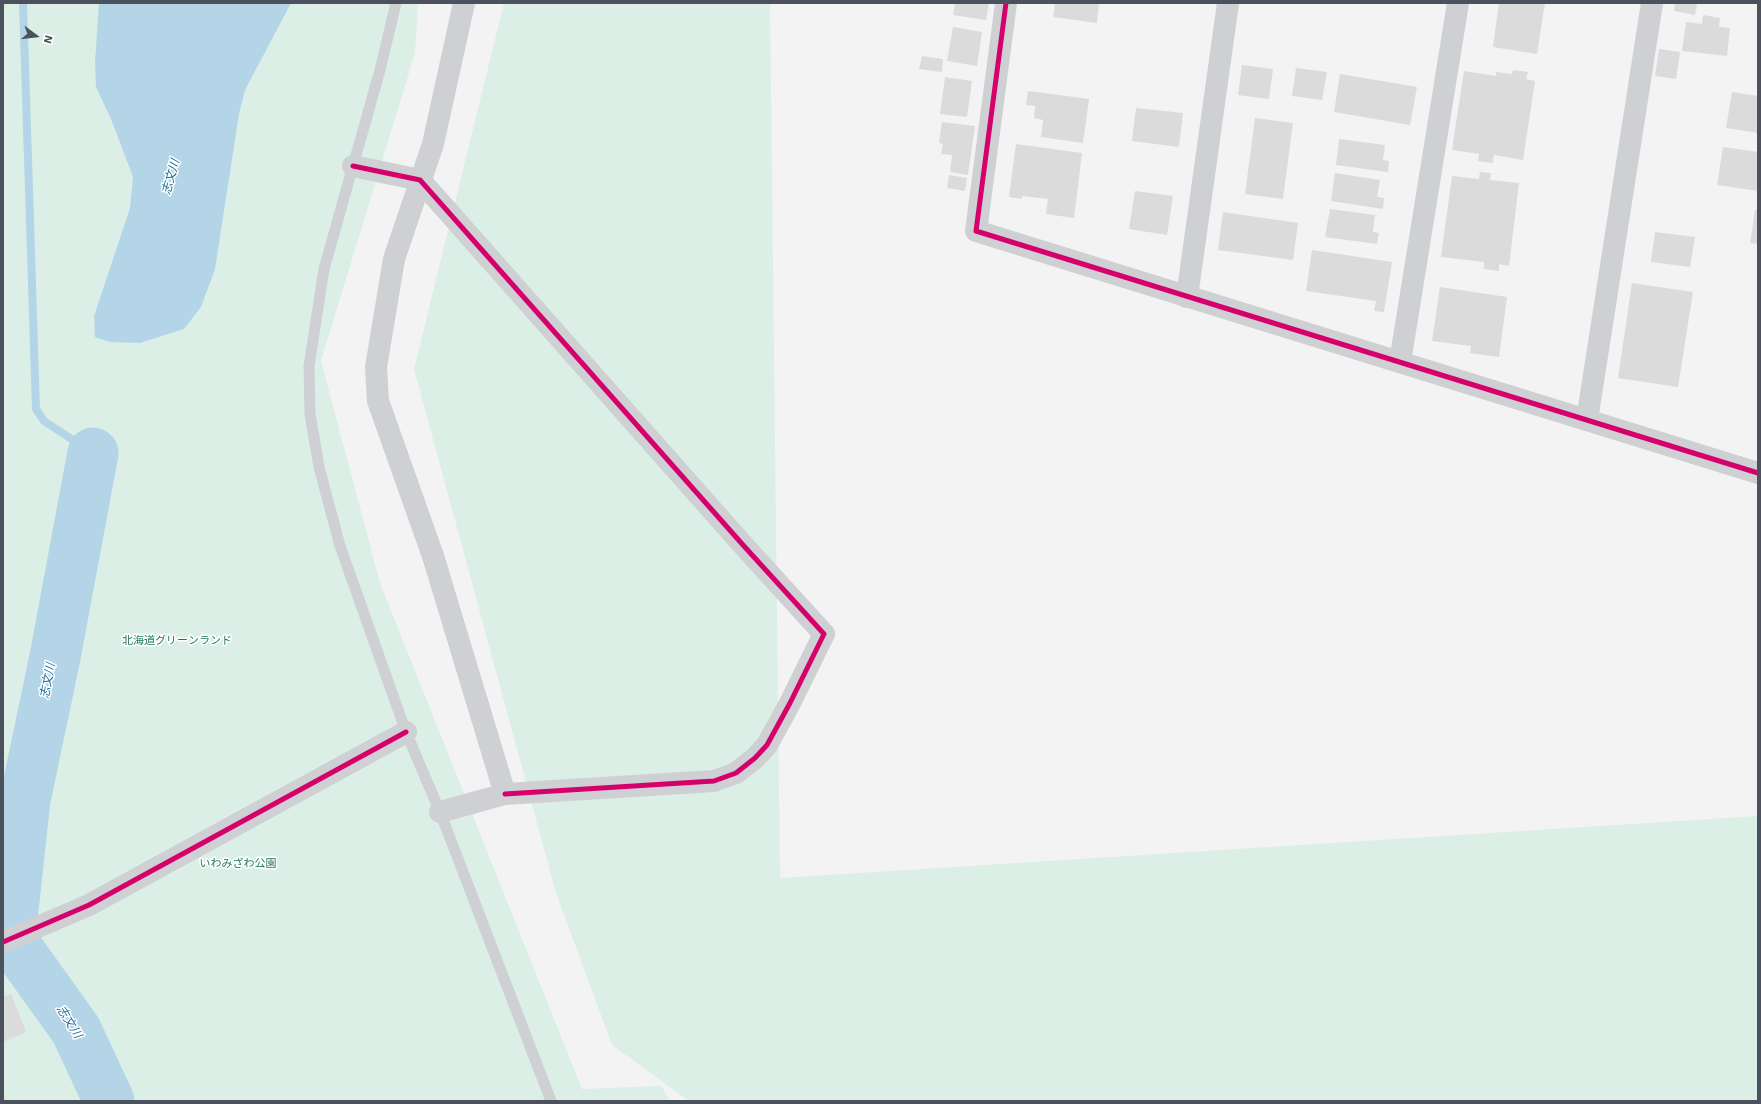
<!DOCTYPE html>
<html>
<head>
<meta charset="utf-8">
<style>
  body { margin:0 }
  #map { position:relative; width:1761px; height:1104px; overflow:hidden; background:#f3f3f3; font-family:"Work Sans",sans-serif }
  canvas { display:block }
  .frame { position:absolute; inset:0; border:4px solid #4c525d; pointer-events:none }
  .north { position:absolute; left:16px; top:16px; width:40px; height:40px; -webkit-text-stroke:3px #fff; paint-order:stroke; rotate:105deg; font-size:11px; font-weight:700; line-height:16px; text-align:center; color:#4c525d }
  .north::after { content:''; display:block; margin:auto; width:14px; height:18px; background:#4c525d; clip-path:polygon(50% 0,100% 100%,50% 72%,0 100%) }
</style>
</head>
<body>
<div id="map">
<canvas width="1761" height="1104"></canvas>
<div class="frame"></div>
<div class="north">N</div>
</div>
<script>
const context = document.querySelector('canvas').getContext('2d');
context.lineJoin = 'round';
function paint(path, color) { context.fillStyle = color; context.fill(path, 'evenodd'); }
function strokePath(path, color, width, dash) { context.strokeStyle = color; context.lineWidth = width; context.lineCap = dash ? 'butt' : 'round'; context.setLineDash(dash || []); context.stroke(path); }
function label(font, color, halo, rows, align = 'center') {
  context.font = font + ' "Work Sans","Noto Sans JP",sans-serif'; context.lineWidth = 3; context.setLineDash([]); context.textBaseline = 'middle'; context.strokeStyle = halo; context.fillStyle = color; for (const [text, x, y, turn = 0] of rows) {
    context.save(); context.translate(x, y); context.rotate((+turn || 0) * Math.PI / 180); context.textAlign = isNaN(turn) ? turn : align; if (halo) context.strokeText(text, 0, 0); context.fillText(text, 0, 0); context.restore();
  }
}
paint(new Path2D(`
  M3,3H418L415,53L321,361L380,583L582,1089L662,1086L669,1101H3Z
  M504,3H770L780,878L1758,816V1101H689L612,1045L556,893L414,369Z`), '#dbefe6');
paint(new Path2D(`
  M99,3H291L245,90L239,114L215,269L201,307L184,329L140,343L110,342L95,337L94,316L130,208L133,177L111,119L96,87L95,62Z`), '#b4d5e8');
strokePath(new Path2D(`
  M23,3L36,409L44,421L93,453`), '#b4d5e8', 8);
strokePath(new Path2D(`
  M13,910L25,800L55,657L93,453
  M18,949L76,1030L109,1101`), '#b4d5e8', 51);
paint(new Path2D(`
  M955,3H989L986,20L953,15Z
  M1055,3H1099L1097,23L1053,17Z
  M1499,3H1545L1537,54L1493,47Z
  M1675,3H1697L1695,15L1674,11Z
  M1703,15L1720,18L1719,27L1730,28L1727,56L1682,51L1686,22L1702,24Z
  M953,27L982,32L977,66L947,61Z
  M1659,49L1680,52L1676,79L1655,76Z
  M922,56L943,59L942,72L919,69Z
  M1242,65L1273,69L1269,99L1238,95Z
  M1296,68L1327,72L1322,100L1292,96Z
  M1513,70L1528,72L1526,79L1535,81L1523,160L1494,155L1493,163L1478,161L1479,154L1452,150L1464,71L1496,76V72L1512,74Z
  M1340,74L1417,87L1410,125L1334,112Z
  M945,77L972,81L967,117L940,114Z
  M1028,91L1089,99L1083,143L1041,137L1043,120L1034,118L1035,106L1026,105Z
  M1732,92L1758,96V133L1726,128Z
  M1136,108L1183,113L1179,147L1132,141Z
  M1255,118L1293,123L1283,199L1245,194Z
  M942,122L975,126L968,175L950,172L952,155L941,154L943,144L939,143Z
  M1339,139L1385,145L1383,160L1389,161L1388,172L1336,165Z
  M1016,144L1082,153L1074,218L1046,214L1048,199L1022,196V199L1009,197Z
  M1723,147L1758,152V191L1717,185Z
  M1480,172L1491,173L1490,180L1519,183L1509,266L1499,264V271L1484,269V262L1441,257L1452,176L1479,179Z
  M1335,173L1380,180L1377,197L1384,198L1383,209L1331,201Z
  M949,175L967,178L965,191L947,188Z
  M1135,191L1173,196L1167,235L1129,229Z
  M1330,209L1375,215L1373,232L1379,233L1377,244L1325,237Z
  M1755,210H1758V244L1750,243Z
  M1223,212L1298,223L1293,260L1218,250Z
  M1655,232L1695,237L1690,267L1651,262Z
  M1312,250L1392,262L1384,312L1374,311L1376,301L1306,291Z
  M1632,283L1693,292L1678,387L1618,378Z
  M1440,287L1507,297L1499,357L1470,353L1471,346L1432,341Z
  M11,994L26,1032L3,1042V997Z`), '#dbdbdc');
strokePath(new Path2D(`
  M396,3L380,70L324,269L309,366L310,414L319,467L340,546L406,732L440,812L551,1101`), '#ced0d3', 11);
strokePath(new Path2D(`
  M1006,3L976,231L1758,473
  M353,166L420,180L743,545L824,634L790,703L767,745L755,758L736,773L714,781L505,794
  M1187,297L1228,3
  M1400,362L1458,3
  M1587,420L1652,3
  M440,812L505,794L433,556L378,401L376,367L394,259L433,144L464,3
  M3,942L89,905L406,732`), '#ced0d3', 22);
strokePath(new Path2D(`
  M1006,3L976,231L1758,473
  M353,166L420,180L743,545L824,634L790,703L767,745L755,758L736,773L714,781L505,794
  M3,942L89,905L406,732`), '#d6006c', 5);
label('11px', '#23785b', '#fff', [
  ["北海道グリーンランド",177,641],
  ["いわみざわ公園",238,864]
]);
label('italic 12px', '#1d6e9f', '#fff', [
  ["志文川",171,177,-74],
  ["志文川",48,681,-79],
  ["志文川",69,1022,58]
]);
</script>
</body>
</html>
